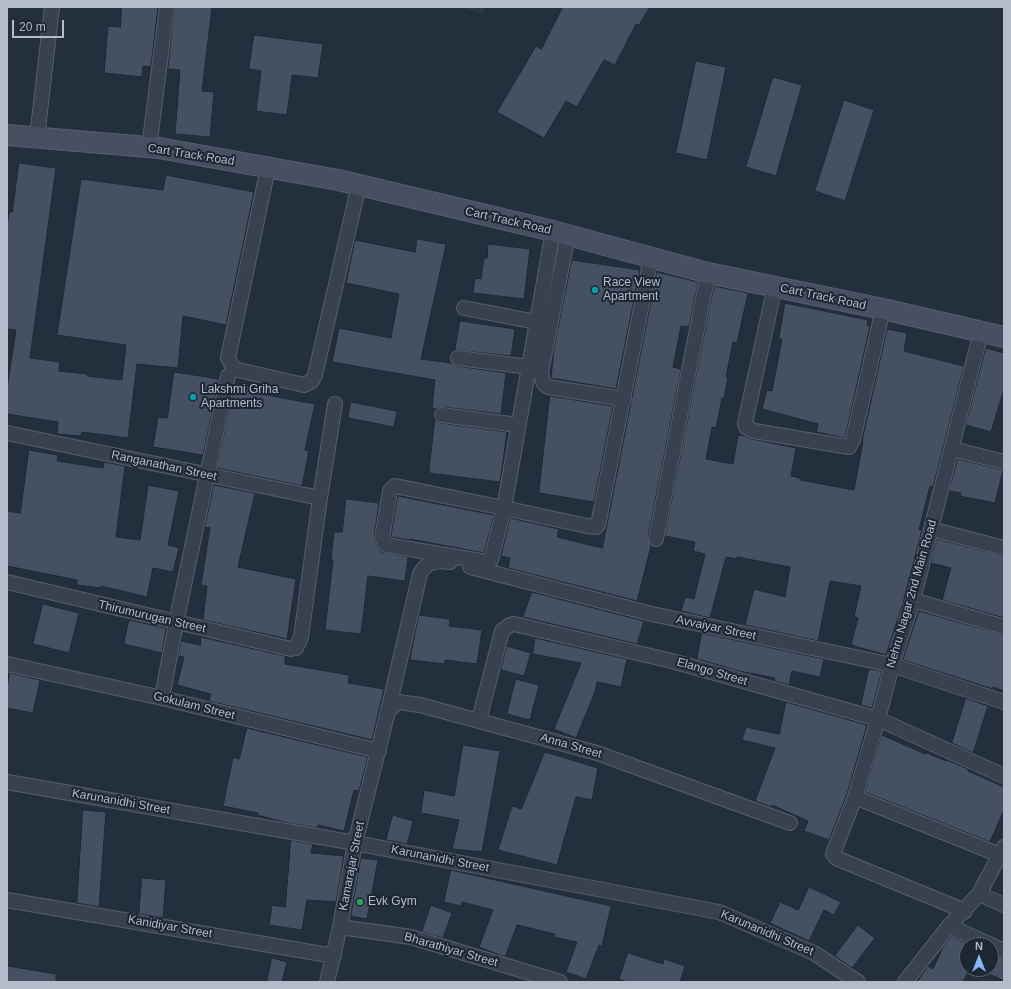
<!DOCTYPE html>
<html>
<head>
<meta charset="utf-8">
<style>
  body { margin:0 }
  #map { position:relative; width:1011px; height:989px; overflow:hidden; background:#242f3e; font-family:Helvetica,sans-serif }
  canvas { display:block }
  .frame { position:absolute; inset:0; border:8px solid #b4bcc9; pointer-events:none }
  .north { position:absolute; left:959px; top:937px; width:40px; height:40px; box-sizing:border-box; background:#1d2633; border:1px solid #59626f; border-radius:50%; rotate:0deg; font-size:11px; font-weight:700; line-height:16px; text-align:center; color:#b4bcc9 }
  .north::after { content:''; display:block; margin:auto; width:14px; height:18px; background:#8ab4f8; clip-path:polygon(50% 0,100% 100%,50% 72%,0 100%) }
  .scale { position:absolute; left:12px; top:20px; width:52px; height:18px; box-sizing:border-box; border:2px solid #b4bcc9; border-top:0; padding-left:5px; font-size:12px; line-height:14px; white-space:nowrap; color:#b4bcc9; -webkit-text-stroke:3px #1d2633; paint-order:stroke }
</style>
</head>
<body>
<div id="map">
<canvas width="1011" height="989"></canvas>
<div class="frame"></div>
<div class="north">N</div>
<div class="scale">20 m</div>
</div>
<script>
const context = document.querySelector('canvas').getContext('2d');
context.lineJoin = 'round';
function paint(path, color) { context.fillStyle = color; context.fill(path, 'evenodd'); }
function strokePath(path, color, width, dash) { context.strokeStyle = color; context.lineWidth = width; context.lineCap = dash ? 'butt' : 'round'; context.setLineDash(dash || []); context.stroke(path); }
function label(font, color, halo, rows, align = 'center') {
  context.font = font + ' Helvetica,sans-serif'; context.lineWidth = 4; context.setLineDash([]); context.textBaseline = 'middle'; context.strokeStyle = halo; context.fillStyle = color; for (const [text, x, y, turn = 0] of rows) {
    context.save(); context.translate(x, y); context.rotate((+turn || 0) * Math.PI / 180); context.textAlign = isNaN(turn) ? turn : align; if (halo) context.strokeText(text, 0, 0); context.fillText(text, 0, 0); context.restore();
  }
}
paint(new Path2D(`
  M462,7H485L483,14Z`), '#263c3f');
const building = new Path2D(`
  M122,7H158L151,67L143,66L142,77L104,73L108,26L120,27Z
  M175,7H212L202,91L214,92L210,137L175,134L180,70L168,69Z
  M563,7H650L639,25L636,24L615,65L604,60L577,107L566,101L544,138L497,112L536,46L541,49Z
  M254,35L323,44L318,78L292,75L287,115L256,111L261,71L249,69Z
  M696,61L726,67L707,160L676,153Z
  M773,77L802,85L776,176L746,167Z
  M844,100L874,110L845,201L815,191Z
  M19,163L56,168L30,358L60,362L59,371L87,374V376L122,380L126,345L57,335L81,179L163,190L166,175L254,192L226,325L183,316L178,368L137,364L128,438L82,432L81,436L57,434L58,422L7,414V388L16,330L7,329V228L9,212H12Z
  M417,239L446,244L421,359L451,363L457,366L506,373L501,414L443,407L436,409L432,408L435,380L332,362L339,328L391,338L399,294L346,283L355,240L415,252Z
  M488,244L530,249L524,299L473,293L475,278L481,279L484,258H487Z
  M572,260L640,270L616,389L551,378L554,348Z
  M657,272L698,282L689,327L681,326L673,367L681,369L648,537L651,546L637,601L508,568L510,558L501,556L510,518L559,529L557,537L602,548Z
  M714,286L748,293L737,343L733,342L726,377L728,378L724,398H722L716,428L712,427L706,459L733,464L738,435L745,436L752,439L796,448L791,476L800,478V480L854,490L863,441H862L887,329L907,333L904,351L964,366L933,487L930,486L919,530H922L903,603L886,655L851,645L858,618L854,617L861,586L830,581L818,641L745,625L754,589L785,597L790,567L737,557V559L726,557L710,618L681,611L685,597L694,599L705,554L693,551L695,542L665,536Z
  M785,303L868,320L867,325L870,326L845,438L816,432L818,424L762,409L767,390L772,391L782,339H779Z
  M460,321L515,329L511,356L455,350Z
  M986,348L1004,353V389L991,432L966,425Z
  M174,372L219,379L203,455L153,447L158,417L167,418Z
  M235,383L262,388L261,394L315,404L305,450L309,451L302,486L217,468Z
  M550,396L613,406L594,502L539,493Z
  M351,402L397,411L394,427L348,418Z
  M435,420L441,423L507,432L500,482L429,473Z
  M29,450L58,455L57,461L103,468L104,462L125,466L116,537L140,540L148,485L179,491L168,545L179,548L173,572L153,568L147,597L101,586V588L77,585V580L7,566V511L20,513Z
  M958,459L1003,470L995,503L960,496L961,493L949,491Z
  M214,485L255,493L238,567L296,579L287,639L203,620L207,586L201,585L210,528L205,527Z
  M398,496L494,515L484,553L410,539V540L391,537Z
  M346,499L379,503L374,537L375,542L381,552L408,557L405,581L368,576L361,634L325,630L333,560H331L334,532H342Z
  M937,539L1004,556V618L942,600L951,568L931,563Z
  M532,592L644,621L637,644L523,617Z
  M43,604L79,613L69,653L33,644Z
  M919,611L1004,635V691L993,687V689L903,660Z
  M419,615L450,619L449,626L482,630L477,664L445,660V664L410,660Z
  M129,620L166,628L162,653L124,644Z
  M702,633L824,659L820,677L792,671L789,685L774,681L775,678L739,671L697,659Z
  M201,637L285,656V664L349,675L348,683L384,689L372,740L209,701L211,694L177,685L184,657L178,656L181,641L200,645Z
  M535,638L627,659L621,687L597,682L595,692L576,738L554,729L581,663L533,654Z
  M507,646L531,653L524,676L501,670Z
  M869,669L882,671L872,708L861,705Z
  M10,673L40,680L33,713L7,708V687Z
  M516,679L539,685L530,720L507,714Z
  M966,698L988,706L973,753L952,743Z
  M786,702L867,725L847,794L829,840L804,831L808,821L772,805L771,807L755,801L775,748L742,740L746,727L779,734Z
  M247,728L368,757L359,791L354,790L344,831L318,825L317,828L288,823L257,815L258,813L223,806L233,757L239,759Z
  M882,735L925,754L926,753L947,761V760L968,769V771L1004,787V810L990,842L865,792Z
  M463,745L500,751L482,852L452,849L459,820L421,813L424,790L454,796Z
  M545,752L598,768L592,800L576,797L557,865L498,850L512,806L521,809Z
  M83,810L106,812L99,907L77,903Z
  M393,815L413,821L407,844L386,840Z
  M291,840L313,844L311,853L344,856L336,902L307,900L302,930L269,925L272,905L285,907Z
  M361,858L378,860L367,919L351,916Z
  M451,870L611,906L602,946L599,945L586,979L566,972L577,942L554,937L555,934L517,925L505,957L479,947L493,910L462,902L461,906L444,902Z
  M142,878L166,880L163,918L139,914Z
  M809,887L841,902L834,915L824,910L809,941L770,923L780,902L798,910Z
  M431,905L452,913L443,938L422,932Z
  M858,925L875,938L852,968L835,956Z
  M952,936L970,945H967V969H969L963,982H917L928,966L933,969L943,947Z
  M628,953L663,964L664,959L685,966L680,982H627L619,979Z
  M991,954L1004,959V981L979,969H991Z
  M272,958L287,962L282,982H267Z
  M8,966L56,974V982H7Z`);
paint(building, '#455162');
strokePath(building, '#1f2835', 1);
const street = new Path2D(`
  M37,138L52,7
  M149,148L167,7
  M268,168L228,358L234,369L304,385L312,381L315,375L359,185
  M553,231L504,508L395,486L390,491L382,538L386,545L487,562L491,560L504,508L587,526L596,527L598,525L651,258
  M568,235L541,372C542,379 542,383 548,387L624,399
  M775,286L745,423L746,427L754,431L849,447L853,440L883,309
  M464,308L536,322
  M458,358L529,367
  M442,415L518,425
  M7,433L320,498
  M952,449L1004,462
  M931,529L1004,548
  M656,539L708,273
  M470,567L652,614L892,665L1004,702
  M7,582L291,649L296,648L301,637L320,498L335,404
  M913,600L1004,627
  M7,664L162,698L379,751
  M162,698L176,623L228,376
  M388,711L420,574C427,561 436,560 450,562
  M479,720L502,631L510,625L514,624L672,661L878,719L1004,776
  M7,782L355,843L719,912L814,953L858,982
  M855,797L1000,855
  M979,894L1004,905
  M7,900L334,956
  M965,911L836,858L833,854L855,797L878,719L892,665L913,600L981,332
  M949,926L991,945
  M340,927L411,937L560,982
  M991,945L1004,951
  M327,982L340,927L355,843L388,711L398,702L420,705L597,753L790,823
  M905,982L949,926L979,894L1004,847`);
const secondary = new Path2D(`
  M7,135L159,148L338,180L553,231L708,273L883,309L1004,337`);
strokePath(street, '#565f6c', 16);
strokePath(secondary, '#565f6c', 22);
strokePath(street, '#38414e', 14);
strokePath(secondary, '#465061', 20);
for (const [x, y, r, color] of [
  [595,290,4,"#0f9aa8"],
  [193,397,4,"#0f9aa8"],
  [360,902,4,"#2e9e5b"]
]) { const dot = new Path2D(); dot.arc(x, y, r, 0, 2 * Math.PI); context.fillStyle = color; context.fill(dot); strokePath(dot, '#1d2633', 1.5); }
label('12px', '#b4bcc9', '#1d2633', [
  ["Cart Track Road",191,155,9],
  ["Cart Track Road",508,221,13],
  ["Cart Track Road",823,297,12],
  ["Ranganathan Street",164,466,12],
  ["Nehru Nagar 2nd Main Road",912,594,-74],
  ["Thirumurugan Street",152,617,13],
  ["Avvaiyar Street",716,628,12],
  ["Elango Street",712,672,16],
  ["Gokulam Street",194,706,14],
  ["Anna Street",571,746,16],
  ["Karunanidhi Street",121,802,10],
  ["Karunanidhi Street",440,859,11],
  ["Kamarajar Street",352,866,-79],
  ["Kanidiyar Street",170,927,10],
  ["Karunanidhi Street",767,933,23],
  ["Bharathiyar Street",451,950,16]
]);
label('12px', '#b4bcc9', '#1d2633', [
  ["Race View",603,283],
  ["Apartment",603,297],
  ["Lakshmi Griha",201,390],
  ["Apartments",201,404],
  ["Evk Gym",368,902]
], 'left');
</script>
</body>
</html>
